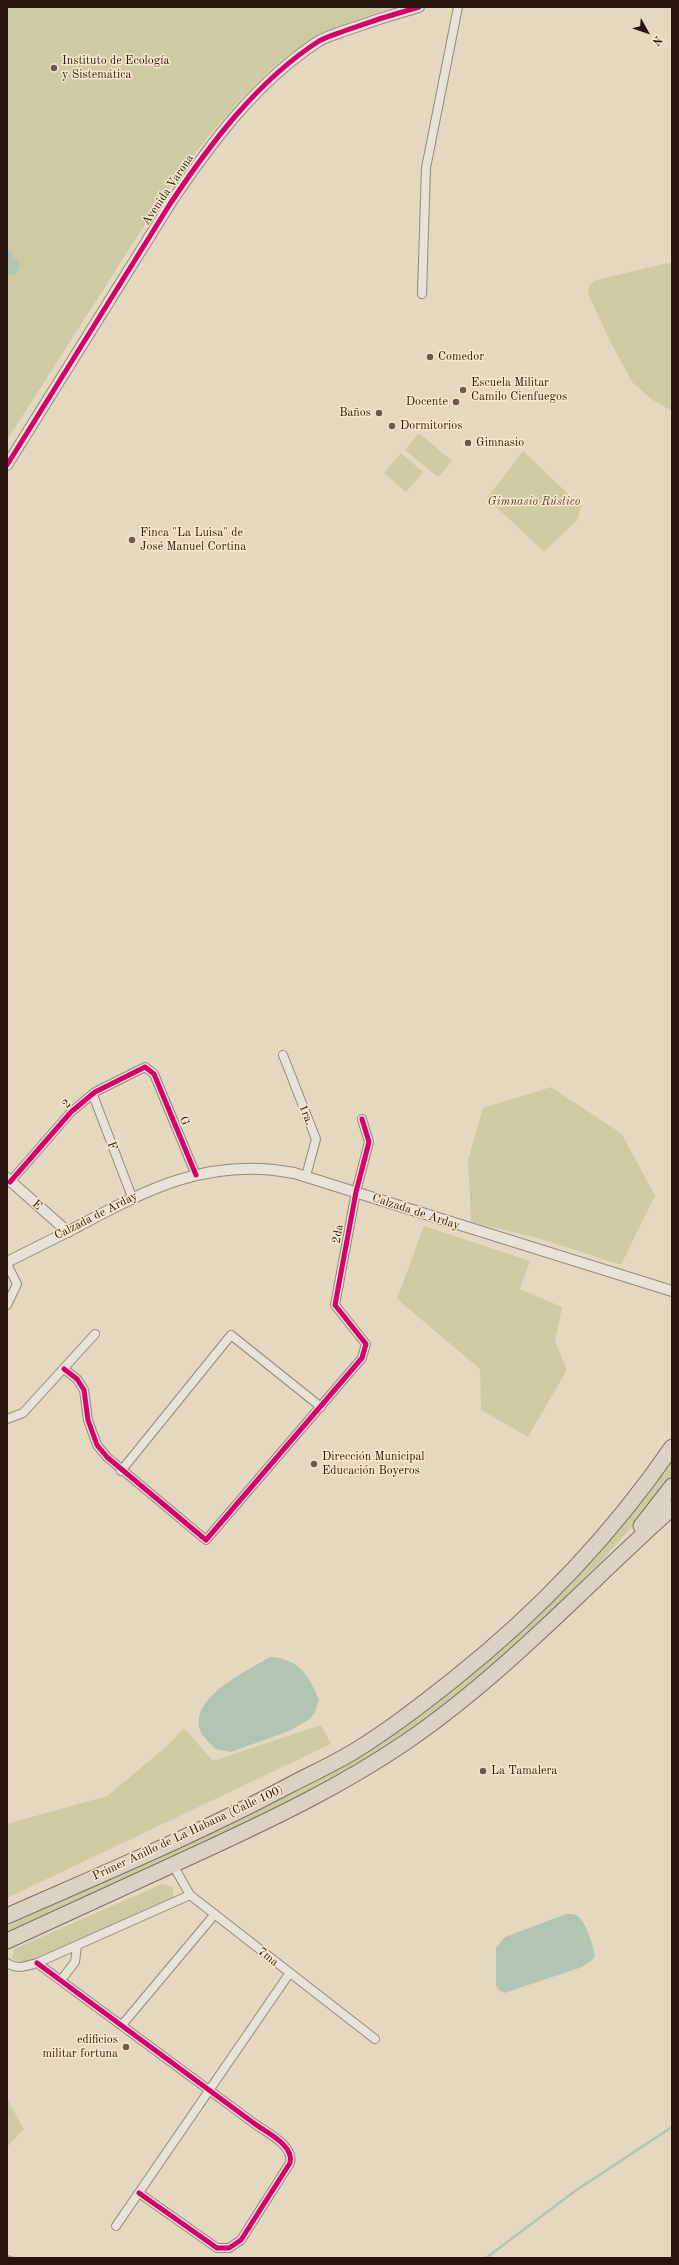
<!DOCTYPE html>
<html>
<head>
<meta charset="utf-8">
<style>
  body { margin:0 }
  #map { position:relative; width:679px; height:2265px; overflow:hidden; background:#e5d8c1; font-family:"Old Standard TT",serif }
  canvas { display:block }
  .frame { position:absolute; inset:0; border:8px solid #27150d; pointer-events:none }
  .north { position:absolute; left:627px; top:12px; width:40px; height:40px; -webkit-text-stroke:3px #f8e8cd; paint-order:stroke; rotate:130deg; font-size:11px; font-weight:700; line-height:16px; text-align:center; color:#27150d }
  .north::after { content:''; display:block; margin:auto; width:14px; height:18px; background:#27150d; clip-path:polygon(50% 0,100% 100%,50% 72%,0 100%) }
</style>
</head>
<body>
<div id="map">
<canvas width="679" height="2265"></canvas>
<div class="frame"></div>
<div class="north">N</div>
</div>
<script>
const context = document.querySelector('canvas').getContext('2d');
context.lineJoin = 'round';
function paint(path, color) { context.fillStyle = color; context.fill(path, 'evenodd'); }
function strokePath(path, color, width, dash) { context.strokeStyle = color; context.lineWidth = width; context.lineCap = dash ? 'butt' : 'round'; context.setLineDash(dash || []); context.stroke(path); }
function label(font, color, halo, rows, align = 'center') {
  context.font = font + ' "Old Standard TT",serif'; context.lineWidth = 3; context.setLineDash([]); context.textBaseline = 'middle'; context.strokeStyle = halo; context.fillStyle = color; for (const [text, x, y, turn = 0] of rows) {
    context.save(); context.translate(x, y); context.rotate((+turn || 0) * Math.PI / 180); context.textAlign = isNaN(turn) ? turn : align; if (halo) context.strokeText(text, 0, 0); context.fillText(text, 0, 0); context.restore();
  }
}
paint(new Path2D(`
  M7,7H396C350,20 303,39 268,72C206,130 159,202 114,273C78,329 43,384 7,440Z
  M672,262V410H670L651,399L632,382L611,343L588,294L590,284L596,280Z
  M419,433L452,461L438,477L405,450Z
  M523,451L581,506L577,520L544,552L487,498Z
  M401,453L423,472L406,492L384,473Z
  M551,1087L622,1134L655,1196L621,1265L538,1238L471,1222L468,1160L483,1108Z
  M424,1226L530,1261L520,1289L562,1307L555,1341L567,1370L528,1437L481,1410L480,1369L397,1299Z
  M672,1458C672,1463 673,1470 672,1475C667,1490 618,1542 606,1556C538,1628 463,1697 380,1750C263,1824 133,1877 7,1934V1926L148,1861L416,1718L479,1669L573,1581L611,1538Z
  M321,1725L331,1744L7,1898V1824L107,1796L166,1747L184,1728L213,1761Z
  M162,1884L173,1887V1898L25,1963L12,1959L14,1949Z
  M7,2099L24,2129L8,2146L7,2145Z`), '#cecba4');
paint(new Path2D(`
  M7,248L20,265L17,273L12,275L7,274Z
  M270,1657C298,1658 309,1675 319,1700L315,1712L310,1719L289,1731L231,1752L215,1749C211,1744 202,1736 200,1730C189,1697 249,1670 270,1657Z
  M566,1914C569,1914 574,1914 576,1915C585,1919 594,1947 595,1956L591,1961L582,1967L504,1993L499,1990L496,1985V1948L505,1937Z`), '#b2c4b2');
strokePath(new Path2D(`
  M486,2258L575,2191L672,2127`), '#b2c4b2', 2.5);
const minor = new Path2D(`
  M422,294L426,168L458,7
  M283,1055L316,1139L306,1176
  M93,1095L132,1197
  M10,1182L71,1112L95,1092L145,1067L154,1074L196,1175
  M7,1264L17,1284L7,1305
  M64,1369L77,1379L84,1390L88,1420L97,1445L107,1457L206,1540L362,1358L366,1344L335,1305L356,1192L369,1142L362,1119
  M7,1419L23,1413L95,1334
  M121,1471L231,1335L321,1407
  M173,1865L190,1895L375,2039
  M7,1963C17,1970 26,1966 37,1963L190,1895
  M37,1963L255,2124C266,2132 295,2146 290,2163L241,2240L229,2248H217L139,2193
  M61,1980L75,1962L77,1946
  M122,2025L215,1914
  M116,2226L289,1974`);
const tertiary = new Path2D(`
  M7,465L170,204C210,144 257,81 319,41C326,37 336,34 344,31C369,22 394,14 419,7
  M7,1178L68,1232
  M7,1262C29,1251 51,1240 73,1229C146,1190 208,1156 294,1173L672,1291`);
const motorway = new Path2D(`
  M641,1526L672,1486
  M7,1916C102,1874 198,1834 290,1785C311,1774 333,1764 353,1752C389,1730 421,1705 454,1679C538,1612 611,1536 672,1447
  M7,1941C73,1911 139,1881 205,1850C274,1818 343,1785 406,1742C504,1675 584,1587 672,1508`);
strokePath(minor, '#92897b', 10);
strokePath(tertiary, '#92897b', 12);
strokePath(motorway, '#786e62', 17);
strokePath(minor, '#e9e2d7', 8);
strokePath(tertiary, '#e9e2d7', 10);
strokePath(motorway, '#dcd2c2', 15);
strokePath(new Path2D(`
  M7,2256L13,2258`), '#a49d94', 2.5, [7, 7]);
strokePath(new Path2D(`
  M7,465L170,204C210,144 257,81 319,41C326,37 336,34 344,31C369,22 394,14 419,7
  M10,1182L71,1112L95,1092L145,1067L154,1074L196,1175
  M64,1369L77,1379L84,1390L88,1420L97,1445L107,1457L206,1540L362,1358L366,1344L335,1305L356,1192L369,1142L362,1119
  M37,1963L255,2124C266,2132 295,2146 290,2163L241,2240L229,2248H217L139,2193`), '#d6006c', 5);
for (const [x, y, r, color] of [
  [54,68,4,"#6a594c"],
  [430,357,4,"#6a594c"],
  [463,390,4,"#6a594c"],
  [456,402,4,"#6a594c"],
  [379,413,4,"#6a594c"],
  [392,426,4,"#6a594c"],
  [468,443,4,"#6a594c"],
  [132,540,4,"#6a594c"],
  [314,1464,4,"#6a594c"],
  [483,1771,4,"#6a594c"],
  [126,2047,4,"#6a594c"]
]) { const dot = new Path2D(); dot.arc(x, y, r, 0, 2 * Math.PI); context.fillStyle = color; context.fill(dot); strokePath(dot, '#f8e8cd', 1.5); }
label('12px', '#27150d', '#f8e8cd', [
  ["Instituto de Ecología",62,61],
  ["y Sistemática",62,75],
  ["Comedor",438,357],
  ["Escuela Militar",471,383],
  ["Camilo Cienfuegos",471,397],
  ["Docente",448,402,"right"],
  ["Baños",371,413,"right"],
  ["Dormitorios",400,426],
  ["Gimnasio",476,443],
  ["Finca \"La Luisa\" de",140,533],
  ["José Manuel Cortina",140,547],
  ["Dirección Municipal",322,1457],
  ["Educación Boyeros",322,1471],
  ["La Tamalera",491,1771],
  ["edificios",118,2040,"right"],
  ["militar fortuna",118,2054,"right"]
], 'left');
label('12px', '#27150d', '#f8e8cd', [
  ["Avenida Varona",168,190,-56],
  ["2",67,1104,-43],
  ["1ra.",306,1115,69],
  ["G",184,1121,67],
  ["F",112,1146,69],
  ["E",37,1205,41],
  ["Calzada de Arday",416,1212,18],
  ["Calzada de Arday",96,1216,-27],
  ["2da",338,1234,-80],
  ["Primer Anillo de La Habana (Calle 100)",188,1833,-25],
  ["7ma",268,1957,39]
]);
label('italic 12px', '#544833', '#f8e8cd', [
  ["Gimnasio Rústico",534,502]
]);
</script>
</body>
</html>
